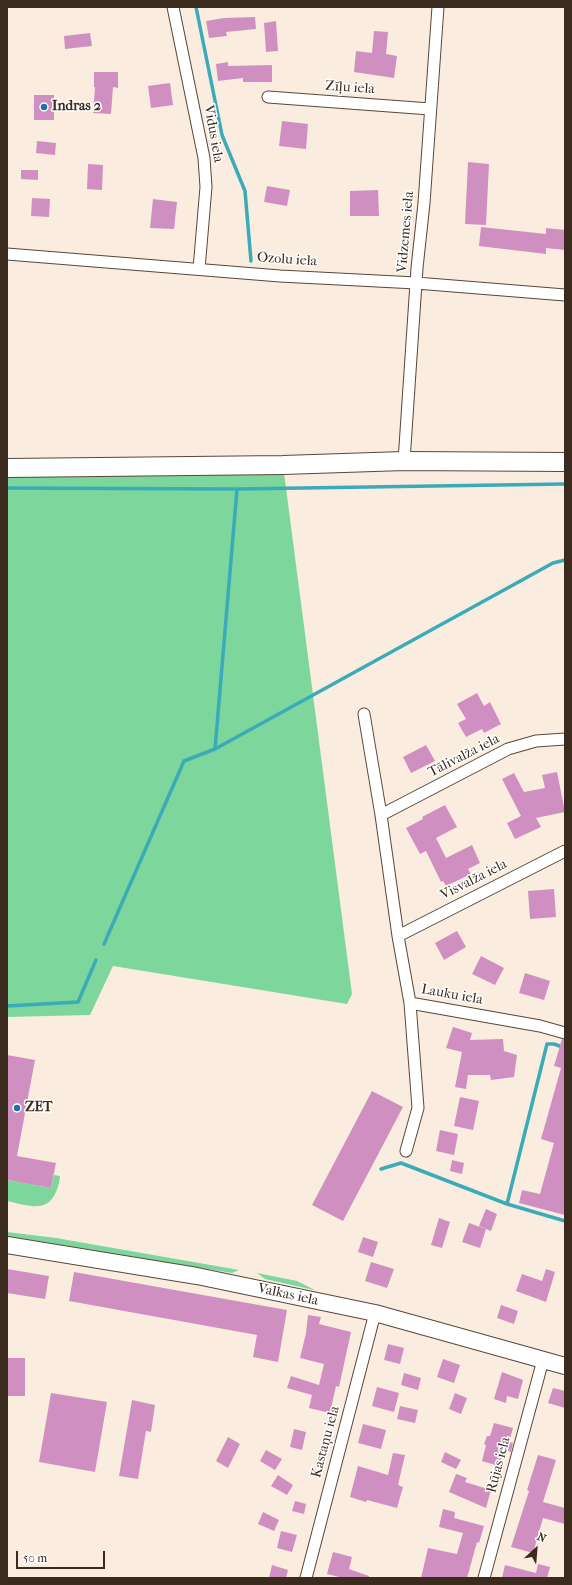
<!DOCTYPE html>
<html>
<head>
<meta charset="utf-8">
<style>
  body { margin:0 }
  #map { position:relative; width:572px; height:1585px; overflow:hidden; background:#faeddf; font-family:"IM FELL French Canon",serif }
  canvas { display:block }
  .frame { position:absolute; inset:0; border:8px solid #3b2a1e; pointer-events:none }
  .north { position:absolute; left:516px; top:1529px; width:40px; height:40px; -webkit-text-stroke:3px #fff; paint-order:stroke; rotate:26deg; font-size:11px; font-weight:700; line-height:16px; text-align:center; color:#3b2a1e }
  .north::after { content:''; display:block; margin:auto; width:14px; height:18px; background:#3b2a1e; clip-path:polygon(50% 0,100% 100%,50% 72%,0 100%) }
  .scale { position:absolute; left:16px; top:1551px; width:89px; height:18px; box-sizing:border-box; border:2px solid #3b2a1e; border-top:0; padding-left:5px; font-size:12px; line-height:14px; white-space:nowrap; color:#3b2a1e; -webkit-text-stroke:3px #fff; paint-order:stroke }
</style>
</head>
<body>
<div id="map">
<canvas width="572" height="1585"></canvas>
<div class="frame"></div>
<div class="north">N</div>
<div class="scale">50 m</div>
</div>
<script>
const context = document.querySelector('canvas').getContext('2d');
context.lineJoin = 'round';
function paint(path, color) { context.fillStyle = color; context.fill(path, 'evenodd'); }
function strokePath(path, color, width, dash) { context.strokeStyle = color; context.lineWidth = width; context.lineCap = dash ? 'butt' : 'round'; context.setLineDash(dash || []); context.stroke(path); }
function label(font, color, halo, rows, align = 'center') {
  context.font = font + ' "IM FELL French Canon",serif'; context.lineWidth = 3; context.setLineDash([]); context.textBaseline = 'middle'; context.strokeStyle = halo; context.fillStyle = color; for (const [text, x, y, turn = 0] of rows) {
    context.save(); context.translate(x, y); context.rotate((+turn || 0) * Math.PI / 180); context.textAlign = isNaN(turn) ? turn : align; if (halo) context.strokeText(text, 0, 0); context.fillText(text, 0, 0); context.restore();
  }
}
paint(new Path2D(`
  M283,465L352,994L347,1004L113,966L90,1015L7,1017V468Z
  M54,1175L60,1176C59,1188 53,1206 38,1206C28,1207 17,1203 7,1201V1180L51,1188Z
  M7,1232L56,1238L239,1270L232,1273L7,1236Z
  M257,1273L297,1281L313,1289L314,1290L265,1279Z`), '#7dd69c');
strokePath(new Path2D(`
  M196,7L222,135L245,191L251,261
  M7,488L237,489L565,484
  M215,749L237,489
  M104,944L184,761L215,749L553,563L565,560
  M7,1006L78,1002L96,960
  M381,1169L401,1163L507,1204L565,1221
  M507,1204L547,1044H554L565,1048`), '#3cabb9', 3.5);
paint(new Path2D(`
  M255,17L256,29L226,32L227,36L209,38L206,21L224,18Z
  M276,21L278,51L266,52L264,23Z
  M374,31L388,32L386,54L397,56L394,78L354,72L356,51L372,53Z
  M90,33L92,46L65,49L64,36Z
  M228,62V66L272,65V82H243V78L218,81L216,64Z
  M94,72H118V88L113,87L111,114L93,113L95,87H94Z
  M170,83L173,105L151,108L148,86Z
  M34,95H54V120H34Z
  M282,121L308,124L306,149L279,146Z
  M37,141L56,143L55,155L36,153Z
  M468,162L489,164L486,225L465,224Z
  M88,164L103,165L102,190L87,189Z
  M21,170H38V180L21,179Z
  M267,186L290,190L287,206L264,202Z
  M378,190L379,216H350V191Z
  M32,198L50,199L49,217L31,216Z
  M153,199L177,202L174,229L150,228Z
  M481,227L546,234V228L565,230V250L546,248V254L479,246Z
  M477,693L484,706L490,702L501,724L484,733L482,729L466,737L458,723L466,719L457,704Z
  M426,745L435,761L411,773L403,757Z
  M557,772L565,812L536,818L541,827L515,839L507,823L521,816L502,779L514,773L524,792L545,788L542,775Z
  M445,805L457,827L436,838L446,858L472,845L480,863L468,869L471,874L446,886L443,881L441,882L426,851L420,854L406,828L423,819L422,817Z
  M554,889L556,917L530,919L528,891Z
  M457,931L466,947L444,960L435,943Z
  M481,956L504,968L495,985L472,974Z
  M525,973L550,981L544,1000L519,993Z
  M453,1027L472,1033L470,1040L503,1039L504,1051L517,1055L514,1077L491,1080L490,1075H468L466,1089L455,1087L462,1052L446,1048Z
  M562,1039L565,1040V1215L519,1203L522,1190L540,1194L554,1143L541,1139L561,1068L554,1066Z
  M7,1055L35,1060L17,1156L56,1163L51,1188L7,1180Z
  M372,1091L403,1107L343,1221L312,1205Z
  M460,1097L479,1101L473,1130L454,1126Z
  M440,1130L458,1134L454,1155L436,1151Z
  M452,1160L464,1163L462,1174L450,1171Z
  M486,1209L497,1214L491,1231L479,1226Z
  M439,1218L450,1222L442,1248L431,1245Z
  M469,1223L486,1229L480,1248L462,1242Z
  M363,1237L378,1242L373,1257L358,1252Z
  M371,1262L394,1269L387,1288L365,1281Z
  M7,1269L49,1276L45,1299L7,1293Z
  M546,1269L555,1272L546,1302L516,1291L522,1274L542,1281Z
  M74,1272L287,1310L278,1362L253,1357L257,1335L69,1301Z
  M501,1305L518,1311L514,1324L497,1318Z
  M308,1315L321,1317L319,1324L351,1332L339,1387L336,1386L330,1413L309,1408L312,1395L287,1388L291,1376L319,1385L324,1364L300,1358L306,1333Z
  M388,1344L404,1348L400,1364L384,1360Z
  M7,1358H25V1396H7Z
  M443,1359L460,1365L454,1383L437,1377Z
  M502,1372L523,1380L518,1399L507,1396L506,1403L494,1399Z
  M404,1373L421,1378L418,1390L401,1385Z
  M377,1387L399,1393L394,1412L372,1406Z
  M553,1388L565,1391V1408L548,1403Z
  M51,1393L107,1402L95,1472L39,1462Z
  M455,1393L467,1398L461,1414L449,1409Z
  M132,1400L155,1405L151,1432L146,1431L138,1479L119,1476Z
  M400,1406L418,1410L415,1423L397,1419Z
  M494,1423L513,1428L510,1439L507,1438L506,1441L513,1443L511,1452L503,1449L499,1466L482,1461L486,1445L484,1444L487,1436H490Z
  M363,1424L386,1430L381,1449L358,1443Z
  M294,1429L306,1432L302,1450L290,1447Z
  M228,1437L240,1444L228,1468L216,1461Z
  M266,1450L282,1459L275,1470L260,1461Z
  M445,1452L461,1460L456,1469L441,1462Z
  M393,1453L405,1455L398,1485L403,1487L397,1508L367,1500L366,1502L350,1497L358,1466L388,1475Z
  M538,1455L556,1460L543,1502L565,1508V1524L543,1518L533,1553L511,1547L529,1491L527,1490Z
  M456,1474L467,1478L465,1482L491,1490L486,1508L449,1492Z
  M278,1475L293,1485L287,1495L271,1486Z
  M295,1501L306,1504L304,1514L292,1511Z
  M443,1509L455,1512L454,1518L484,1526L479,1543L477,1542L467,1578H421L428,1548L457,1554L463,1533L439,1527Z
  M263,1512L279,1520L274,1531L258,1524Z
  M281,1531L297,1535L292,1552L277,1548Z
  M333,1552L352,1557L349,1569L369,1576V1578H343L327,1574Z
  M538,1564L550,1567L547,1578H502L505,1565L536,1573Z
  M272,1565L288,1570L286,1578H269Z`), '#cf90c1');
const minor = new Path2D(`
  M173,7L204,158L206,187L199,269
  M268,97L430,109
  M7,254L280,276L416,283L565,295
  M404,461L417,268L424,203L438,7
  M364,714L381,815L398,936L410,1003L418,1108L406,1151
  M381,815L508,749L536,741L565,739
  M398,936L565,851
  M410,1003L540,1026L565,1033
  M306,1578L375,1313
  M484,1578L543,1360`);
const secondary = new Path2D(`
  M7,1245L197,1276L375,1313L565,1366`);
const trunk = new Path2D(`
  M7,468L283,465L404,461L565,462`);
strokePath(minor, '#58473b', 13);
strokePath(secondary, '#58473b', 18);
strokePath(trunk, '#58473b', 20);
strokePath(minor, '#fff', 11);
strokePath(secondary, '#fff', 16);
strokePath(trunk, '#fff', 18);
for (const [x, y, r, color] of [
  [44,107,4,"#1f6fb2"],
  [17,1108,4,"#1f6fb2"]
]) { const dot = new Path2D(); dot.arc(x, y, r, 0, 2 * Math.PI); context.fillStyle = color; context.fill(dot); strokePath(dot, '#fff', 1.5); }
label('14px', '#3b2a1e', '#fff', [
  ["Zīļu iela",350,88,4],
  ["Vidus iela",213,134,80],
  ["Vidzemes iela",406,232,-85],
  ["Ozolu iela",287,260,4],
  ["Tālivalža iela",464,756,-27],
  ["Visvalža iela",474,880,-27],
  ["Lauku iela",452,995,10],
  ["Valkas iela",288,1295,12],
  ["Kastaņu iela",326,1442,-75],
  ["Rūjas iela",499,1465,-75]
]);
label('bold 14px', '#3b2a1e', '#fff', [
  ["Indras 2",52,107],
  ["ZET",25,1108]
], 'left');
</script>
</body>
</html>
